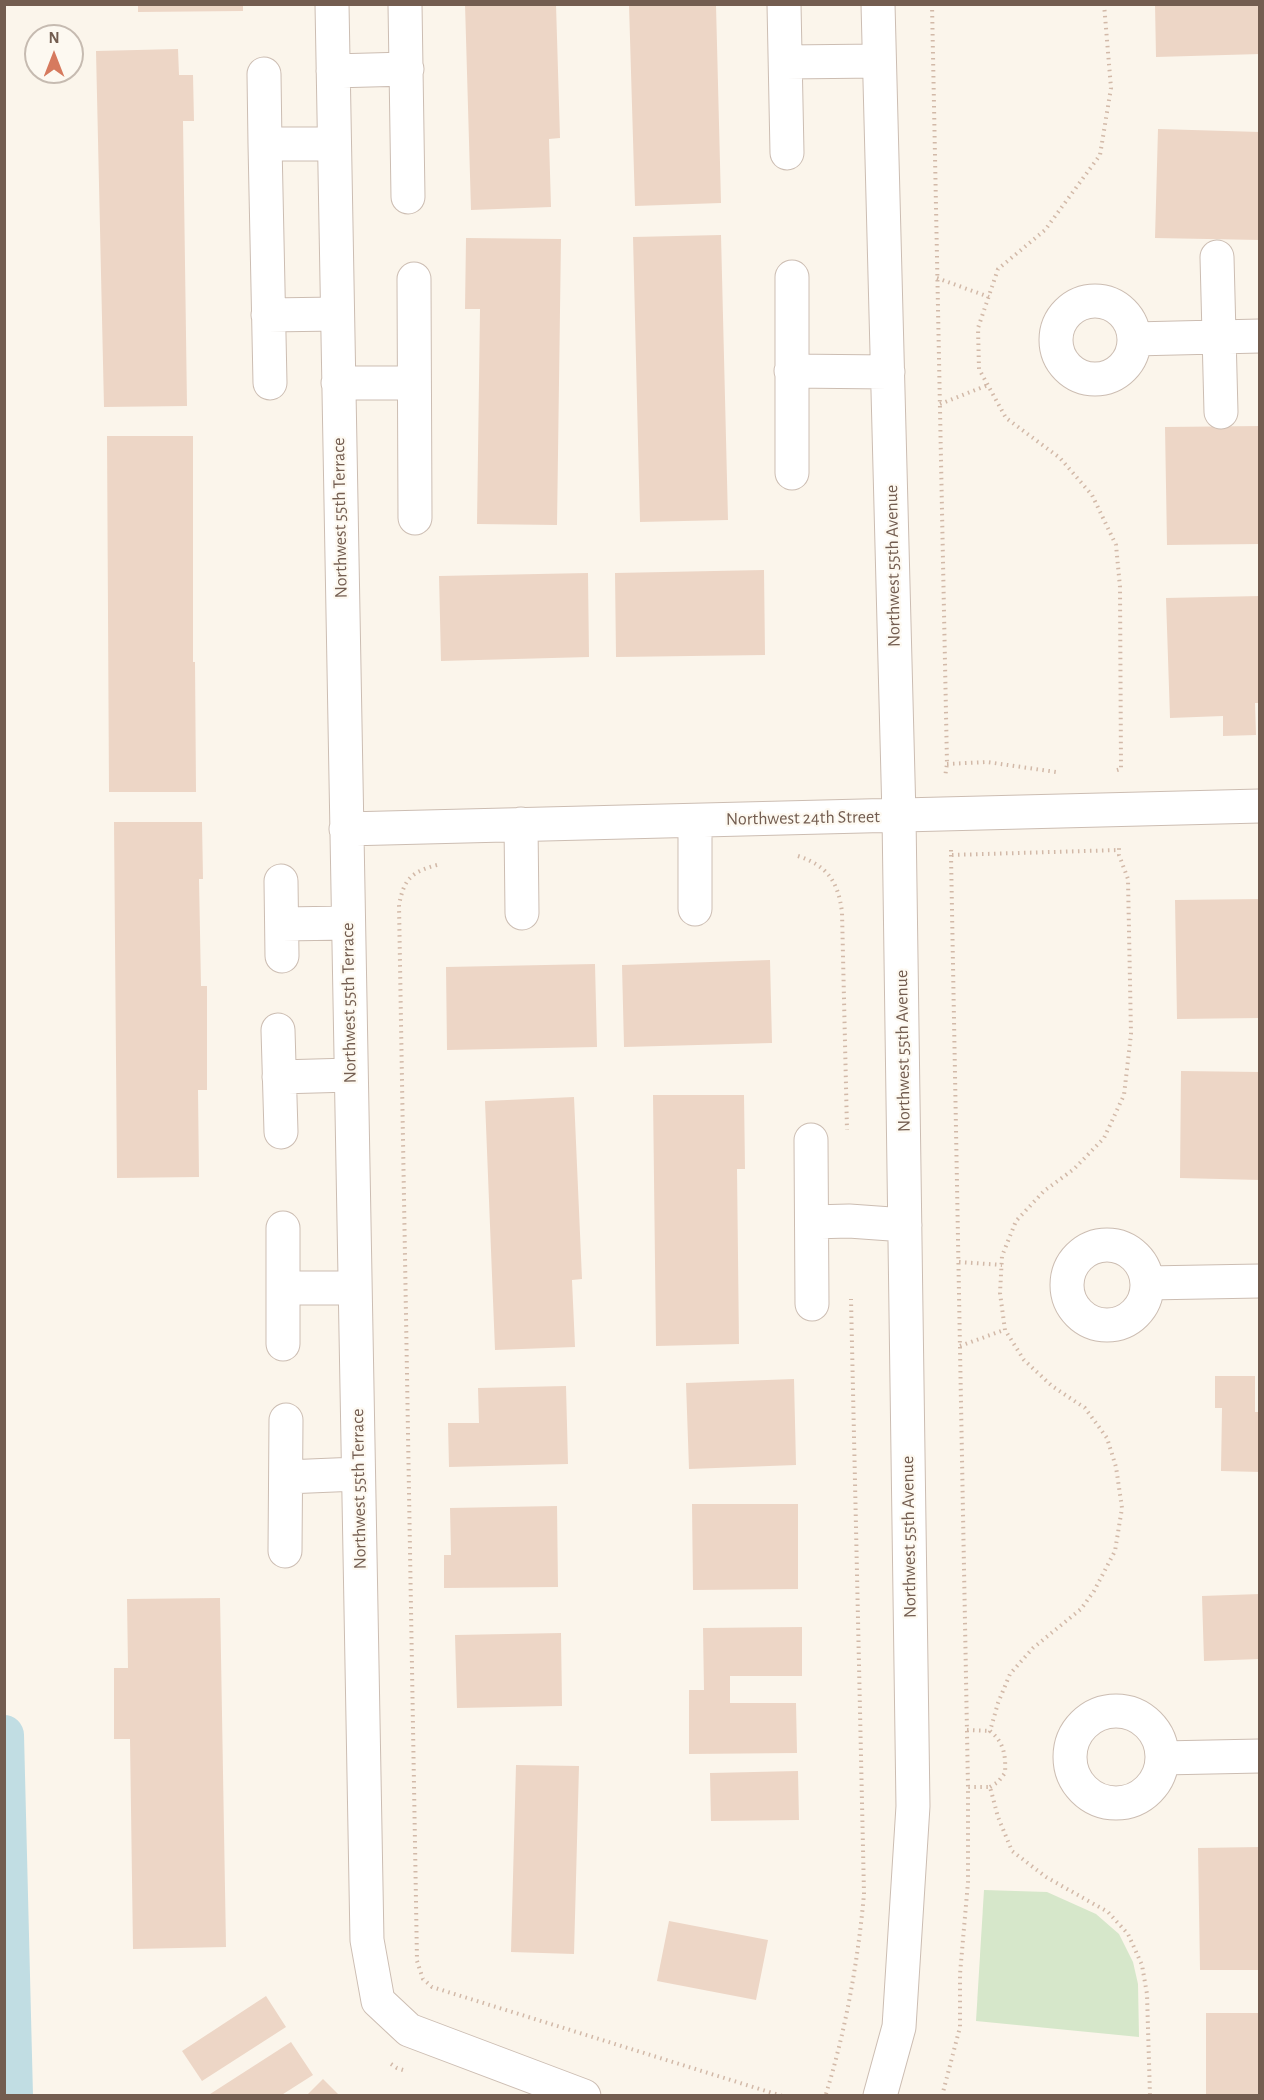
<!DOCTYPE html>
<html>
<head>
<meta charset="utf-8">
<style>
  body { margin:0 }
  #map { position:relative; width:1264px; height:2100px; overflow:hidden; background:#fbf5eb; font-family:"Alegreya Sans",sans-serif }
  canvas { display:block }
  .frame { position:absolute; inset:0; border:6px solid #735d50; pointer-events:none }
  .north { position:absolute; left:24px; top:24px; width:60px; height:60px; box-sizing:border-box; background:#fdf9f1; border:2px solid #c6bbb1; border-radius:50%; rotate:0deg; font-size:16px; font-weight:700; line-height:24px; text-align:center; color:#735d50 }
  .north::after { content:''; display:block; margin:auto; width:21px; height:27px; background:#d67a5e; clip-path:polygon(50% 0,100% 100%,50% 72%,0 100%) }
</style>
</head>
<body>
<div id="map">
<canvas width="1264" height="2100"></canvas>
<div class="frame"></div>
<div class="north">N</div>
</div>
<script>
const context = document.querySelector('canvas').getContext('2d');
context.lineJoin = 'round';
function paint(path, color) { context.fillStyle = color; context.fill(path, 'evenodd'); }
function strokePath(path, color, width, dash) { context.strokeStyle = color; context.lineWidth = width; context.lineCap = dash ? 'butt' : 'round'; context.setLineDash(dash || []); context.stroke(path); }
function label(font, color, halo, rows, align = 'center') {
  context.font = font + ' "Alegreya Sans",sans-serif'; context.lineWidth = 4.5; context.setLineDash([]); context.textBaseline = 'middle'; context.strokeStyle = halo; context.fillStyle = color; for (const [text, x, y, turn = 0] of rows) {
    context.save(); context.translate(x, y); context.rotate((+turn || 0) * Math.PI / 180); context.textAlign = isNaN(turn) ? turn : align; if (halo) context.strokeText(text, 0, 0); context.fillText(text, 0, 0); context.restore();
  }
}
paint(new Path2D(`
  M984,1890L1047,1892L1096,1914L1119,1934L1133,1962L1138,1984L1139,2037L976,2021Z`), '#d6e7ca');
strokePath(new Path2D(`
  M4,1735L13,2096`), '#c1dde3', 40);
paint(new Path2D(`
  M138,4H243V11L138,12Z
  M465,4H556L560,138L549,139L551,207L471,210Z
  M1155,4H1259L1260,54L1156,57Z
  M629,5H716L721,203L635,206Z
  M178,49L179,75H193L194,121H183L187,406L104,407L96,51Z
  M1158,129L1260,132V240L1155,238Z
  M721,235L728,520L640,522L633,237Z
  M466,238L561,239L557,525L477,524L480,309H465Z
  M1260,426V544L1167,545L1165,427Z
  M107,436H193V662H195L196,792H109Z
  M764,570L765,655L616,657L615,573Z
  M588,573L589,657L441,661L439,576Z
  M1260,596V703H1255L1256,735L1223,736V716L1170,718L1166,598Z
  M114,822H202L203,879H199L201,986H207V1090H198L199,1177L117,1178Z
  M1260,899V1018L1177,1019L1175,900Z
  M770,960L772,1043L624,1047L622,965Z
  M595,964L597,1047L447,1050L446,967Z
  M1181,1071L1260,1072V1180L1180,1178Z
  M653,1095H744L745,1169H737L739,1344L656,1346Z
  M574,1097L582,1279L572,1280L575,1347L495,1350L485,1101Z
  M1215,1376H1255V1412H1260V1472L1221,1471L1222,1408H1215Z
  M794,1379L796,1465L689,1469L686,1383Z
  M566,1386L568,1464L449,1467L448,1423H479L478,1388Z
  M692,1504H798V1589L693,1590Z
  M557,1506L558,1587L444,1588V1555H451L450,1508Z
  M1260,1594V1659L1204,1661L1202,1596Z
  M220,1598L226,1947L133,1949L130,1739H114V1668H128L127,1599Z
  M802,1627V1676H730V1703H796L797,1753L689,1754V1690H704L703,1628Z
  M561,1633L562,1706L457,1708L455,1635Z
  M516,1765L579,1766L574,1954L511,1952Z
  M798,1771L799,1820L711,1821L710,1773Z
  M1260,1847V1970H1200L1198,1848Z
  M669,1921L768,1940L756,2000L657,1981Z
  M266,1996L286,2027L202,2081L182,2051Z
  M1206,2013H1260V2096H1206Z
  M291,2042L313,2075L280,2096H207Z
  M323,2079L340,2096H306Z`), '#edd6c6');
const minor = new Path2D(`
  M332,4L367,1940L378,2001L409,2030L584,2096
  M405,4L408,197
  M784,4L787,153
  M878,4L899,816L913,1806L899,2027L880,2096
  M786,62L879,61
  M333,71L407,69
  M264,74L265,144H334
  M265,144L270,383
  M1217,257L1221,412
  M414,279L415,518
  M1056 340a39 39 0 1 1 78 0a39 39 0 1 1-78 0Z
  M268,315L337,314
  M1134,339L1260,336
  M791,371L888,372
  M338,383H414
  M792,473V277
  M695,821V909
  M521,824L522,913
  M346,829L1260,806
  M281,881L282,956
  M282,924L348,923
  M278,1030L281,1132
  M279,1077L351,1075
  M811,1140L812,1304
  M812,1222L849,1221L905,1225
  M283,1228V1344
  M1067 1285a40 40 0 1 1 80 0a40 40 0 1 1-80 0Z
  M1147,1283L1260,1281
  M283,1288H355
  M286,1477L358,1474
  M285,1551L286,1420
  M1070 1757a46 46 0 1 1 92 0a46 46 0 1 1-92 0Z
  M1162,1758L1260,1756`);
strokePath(minor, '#ccbdb2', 35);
strokePath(new Path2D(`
  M932,4L947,764L945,777
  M1104,4L1111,88L1100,155L1045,230L998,269L978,328L979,369L1006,418L1060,458L1092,495L1116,545L1120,587L1121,769L1114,771
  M937,278L989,297
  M940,404L988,385
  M947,764L987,762L1056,772
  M951,850V855L1119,850
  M951,855L968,1787
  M798,856C828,866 838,882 842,912L847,1130
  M437,865C411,872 404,879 399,905L417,1961L423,1979L432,1987L782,2096
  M959,1262L1002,1265
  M960,1346L1004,1330
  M967,1730L990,1731
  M990,1787L998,1782L1005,1773C1006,1756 1004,1742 990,1731L998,1703L1010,1674L1033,1648L1081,1609L1094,1591L1115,1551L1122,1508L1116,1467L1107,1438L1085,1408L1052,1386L1024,1360L1005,1330L1000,1293L1002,1256L1016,1221L1044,1191L1074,1169L1104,1138L1124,1095L1131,1034L1128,879L1119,855V844
  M391,2064L397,2068L406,2071
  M826,2094C846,2029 858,1961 864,1894L851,1299
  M942,2096L960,2027V1974L968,1882V1787H990L998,1817L1012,1851L1046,1877L1108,1912L1128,1934L1142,1965L1147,1994L1150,2096`), '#d2b9a8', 4, [1.5, 4.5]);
strokePath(minor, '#fff', 33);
label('18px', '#735d50', '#fdf9f1', [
  ["Northwest 55th Terrace",340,518,-91],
  ["Northwest 55th Avenue",893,566,-91],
  ["Northwest 24th Street",803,818,-1],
  ["Northwest 55th Terrace",349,1003,-91],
  ["Northwest 55th Avenue",903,1051,-91],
  ["Northwest 55th Terrace",359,1489,-91],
  ["Northwest 55th Avenue",909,1537,-91]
]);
</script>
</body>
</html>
